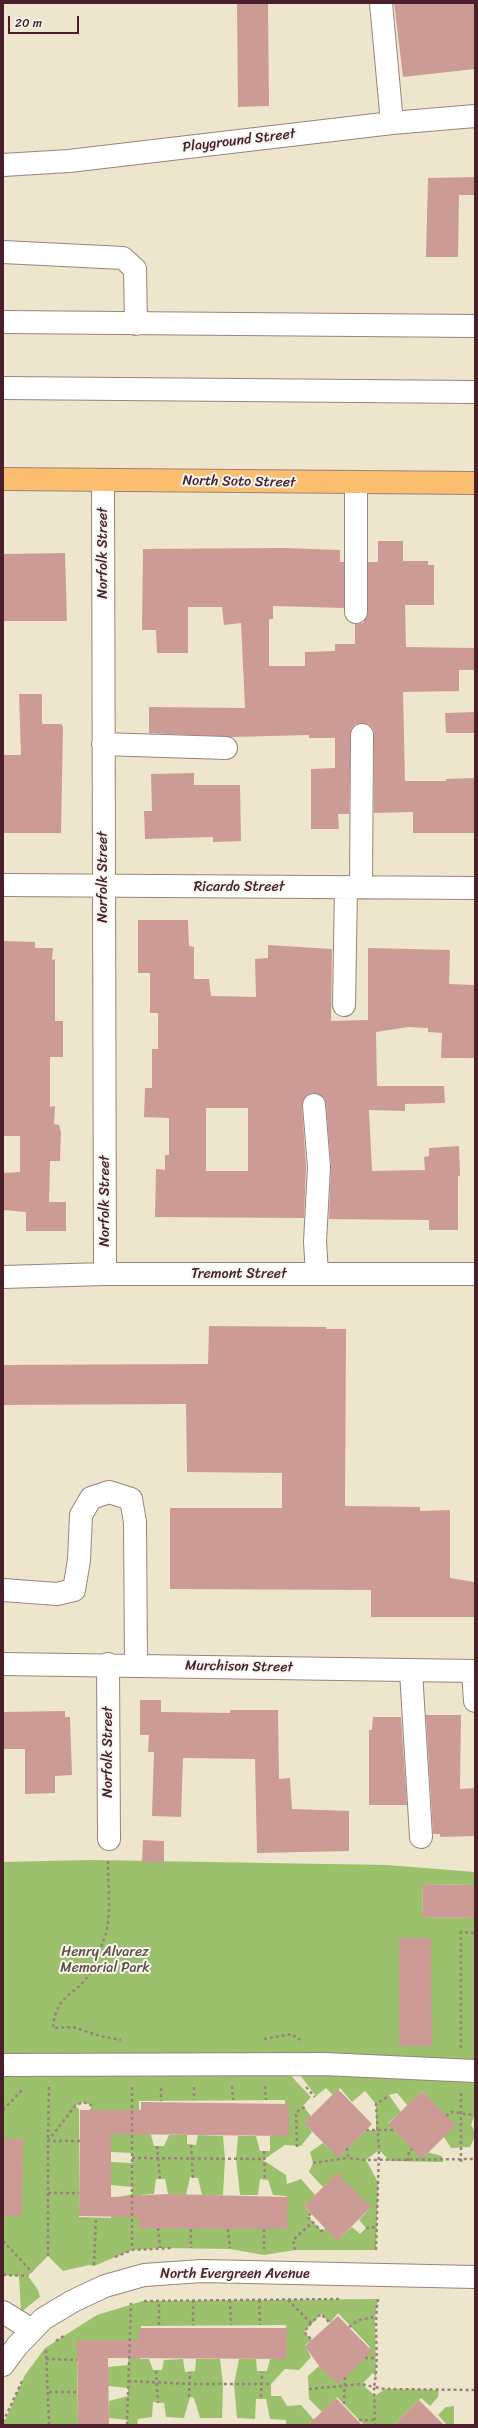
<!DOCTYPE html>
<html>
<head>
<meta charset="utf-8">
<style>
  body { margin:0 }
  #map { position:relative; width:478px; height:2428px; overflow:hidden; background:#ede6cc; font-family:Sriracha,sans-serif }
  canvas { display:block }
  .frame { position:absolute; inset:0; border:4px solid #4a1f2b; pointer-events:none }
  .scale { position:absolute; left:8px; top:16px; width:71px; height:18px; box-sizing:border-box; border:2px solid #4a1f2b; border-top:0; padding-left:5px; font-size:12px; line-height:14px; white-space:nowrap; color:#4a1f2b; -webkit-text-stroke:3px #f6f6f2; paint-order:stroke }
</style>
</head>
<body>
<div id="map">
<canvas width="478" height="2428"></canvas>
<div class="frame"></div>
<div class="scale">20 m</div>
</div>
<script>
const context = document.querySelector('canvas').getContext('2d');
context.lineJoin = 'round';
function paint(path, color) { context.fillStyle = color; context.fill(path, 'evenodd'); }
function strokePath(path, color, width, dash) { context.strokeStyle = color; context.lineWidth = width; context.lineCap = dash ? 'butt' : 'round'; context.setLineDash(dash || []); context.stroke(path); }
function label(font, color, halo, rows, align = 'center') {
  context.font = font + ' Sriracha,sans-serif'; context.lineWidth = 4; context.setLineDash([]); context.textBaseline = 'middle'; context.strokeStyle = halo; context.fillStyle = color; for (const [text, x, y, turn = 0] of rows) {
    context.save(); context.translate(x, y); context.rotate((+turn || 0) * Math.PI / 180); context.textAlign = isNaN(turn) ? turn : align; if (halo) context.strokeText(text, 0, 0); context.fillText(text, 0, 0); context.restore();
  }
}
paint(new Path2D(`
  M91,1860L387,1865L475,1872V1885L423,1884L422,1917L475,1918V2061L3,2059V1862ZM399,1938L431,1939V2046H399Z
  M3,2068L291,2072L292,2077L311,2097L303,2106L311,2116L305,2122L312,2132L301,2146L285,2145L263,2160L286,2175L287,2184L301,2179L315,2195L305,2207L311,2214L307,2216L321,2230L326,2229L337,2240L352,2227L360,2234L366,2228L359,2220L370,2208L337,2175L323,2187L309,2172L313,2163L310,2152L323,2143L338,2157L366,2130H376V2104L365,2091L352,2102L340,2088L333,2095L326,2088L316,2096L297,2071H475V2114L471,2125C477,2133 474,2139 470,2147L451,2148L444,2137L446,2116L422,2091L408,2106L397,2093L389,2095L401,2112L388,2123L422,2157L427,2152L442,2156L443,2162L390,2161L379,2150L366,2160L378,2182L376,2250H295L264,2255L230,2249L160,2248L132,2250L94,2266L89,2265L63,2271L48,2256L28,2276L38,2290L40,2297L21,2312L19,2276L3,2275V2213L20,2139H3ZM285,2100V2131L270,2136V2151H260L256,2136H238L236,2159L240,2195H258L260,2179L268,2180L273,2195L286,2196L285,2228H158L141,2226V2195L154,2194L156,2179H165L168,2194L186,2195L190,2177L198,2178L202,2195H223L225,2159L223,2136L198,2135L196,2145L187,2144V2135H169L164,2146H154L151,2135L139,2131V2101ZM83,2102L91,2105V2110H111V2152L132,2153V2163L111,2162V2185L132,2187V2194L112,2199L111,2218L79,2217V2109L75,2106Z
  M378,2299L375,2317L376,2377L373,2373L362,2384L375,2396L385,2389L439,2390L438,2397L430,2406L421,2398L394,2425H364L337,2397L322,2412L309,2399L308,2376L319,2366L365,2358L370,2347L338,2313L330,2323L321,2314L304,2332L312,2340L305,2345L311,2357L299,2370L285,2369L271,2384V2396H281L287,2406L301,2405L314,2420L308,2425H286V2420L270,2419L266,2399H256L255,2419L237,2418L234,2384L239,2359H256L257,2371H267L270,2359H286V2325L141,2326L140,2359H149L153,2370H162L164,2360L183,2359L185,2372L195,2371L196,2359H220L223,2384L222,2418H200L194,2398L190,2397L184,2418L166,2417L164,2403L153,2402L152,2417L138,2419L137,2425H127V2420L109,2418V2401L128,2396V2388L108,2386V2367L128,2365L129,2355L77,2360L78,2425H49V2416V2425H3L25,2375L45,2348L97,2315L143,2301Z
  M454,2406V2425H447L438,2415L446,2407Z`), '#9bc16c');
paint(new Path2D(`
  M237,3H268L269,106L238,107Z
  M394,3H475V69L403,77Z
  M475,177V195H459L458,257H426L428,178Z
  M378,541H403V561H428V565H434V605H405L406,647L475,648V670H459V691L403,692L405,781H446V779L475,778V833H413V812L374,813V735L373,729L368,724H356L351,729L349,814H338L339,829H311V769L335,768V738H309V735L231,737L149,733V707L245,708L241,623L224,625L222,607H188V653H157L156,630H142L143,549L284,548L340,550V562H344V608L273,606V619H269V666H305V652L335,651V644H355V624L363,623L368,612V562H378Z
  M65,553L67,621H3V554Z
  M19,694H42V724H61L63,726L61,833H3V755H21Z
  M475,712V733H446L445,713Z
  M194,773V785H240L241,841L213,842V837L145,839L144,811H152L151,774Z
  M138,920H188L189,946L194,947V979H209L211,996L256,997L255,959L268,958V945L332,949L331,1021L368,1020V948L450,950L449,984L475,985V1058H441L442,1033L428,1032V1028L408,1027L376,1032L377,1086H444L445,1103L405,1104V1111L369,1110L372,1171L425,1170L424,1157L429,1156V1148L459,1146L460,1176H458V1230H429V1220L329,1219L331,1166L326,1104L324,1098L313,1093L307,1095L302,1106L306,1167L304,1218L155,1217L156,1169L165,1170V1155H169V1118L144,1117L145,1088H152V1049H158V1013H150V973H138ZM206,1108H248V1171H206Z
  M3,941L35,942V948H53L52,960L55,959V1021H63V1057H50V1107L55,1106L54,1124L59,1125L61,1132L60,1161H50L49,1202H66V1231H26V1212L3,1210V1173L20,1172V1136H3Z
  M209,1326L326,1327V1329H346L345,1506L420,1507V1511L450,1510V1578L475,1582V1617H371V1590L170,1589V1508H282V1473L187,1472L186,1404L3,1405V1365L208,1364Z
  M140,1700H161V1712L230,1713V1710H278L279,1779L290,1778L292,1809L349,1811V1851L257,1853L255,1759L183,1758L181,1817L152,1816L154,1752H148L149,1735H140Z
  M65,1711V1717H70L72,1775L55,1776V1793L25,1794V1749H3V1712Z
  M426,1715H461L460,1789L475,1788V1836L440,1837V1834H433Z
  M373,1717H401L407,1805H369V1730H372Z
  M143,1840L164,1841V1863L142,1862Z
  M423,1884L475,1885V1918L422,1917Z
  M399,1938H431L432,2046H399Z
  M338,2089L372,2124L338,2158L304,2123Z
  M422,2091L456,2125L422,2159L388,2124Z
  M141,2102L289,2104V2136L111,2134V2197L168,2194L288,2197L287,2229L139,2228V2217L79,2216L80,2110H141Z
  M3,2139H23L22,2216H3Z
  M337,2173L371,2207L337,2241L304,2206Z
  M338,2316L372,2351L338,2384L319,2366L305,2346Z
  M139,2328H287L286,2359L108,2358L109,2425H78L77,2340H139Z
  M336,2398L362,2425H308Z
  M419,2400L444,2425H394Z`), '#cd9b95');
const minor = new Path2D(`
  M381,3L392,123
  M3,165L69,161L392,123L475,116
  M3,252L123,258L135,269L136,324
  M3,322L475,326
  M3,388L475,392
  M103,480L105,1274
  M356,612V484
  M103,744L226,748
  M3,885L475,888
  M361,887L362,735
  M344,1005L346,887
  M314,1105L319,1167L315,1242L317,1273
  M3,1277L105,1274H475
  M3,1590L57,1594L74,1590L79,1560L81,1515L91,1498L109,1492L131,1499L135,1522L136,1664
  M3,1664L475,1671
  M108,1664L109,1839
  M411,1671L421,1837
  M473,1671L475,1701
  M3,2065L324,2064L475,2071
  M3,2312L32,2330
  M3,2365L17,2346L43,2319L73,2301L105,2286L144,2275L202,2271L475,2277`);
const major = new Path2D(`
  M3,479L475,483`);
strokePath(minor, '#9c827c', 24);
strokePath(major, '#9c827c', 24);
strokePath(new Path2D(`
  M108,1861C108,1883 111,1907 107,1929C106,1936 95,1962 92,1969C78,1997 56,1991 53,2028L73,2027L100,2036L121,2040
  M264,2039L292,2034L300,2040
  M461,2048V1932L475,1933
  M232,2086L233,2100
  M265,2086L266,2100
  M49,2087L48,2141L75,2106L83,2102L91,2105V2110
  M132,2087V2250
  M194,2087V2100
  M306,2087L315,2097
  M161,2088V2101
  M461,2093V2162
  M3,2110L24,2088
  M446,2116L451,2112L474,2115
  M366,2130H393
  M191,2145L193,2178
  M157,2146L160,2179
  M297,2147L296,2112L307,2106
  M347,2148L348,2158L366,2160L475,2159
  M264,2151L265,2180
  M132,2158L263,2159
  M408,2161L409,2151L412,2149
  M313,2163L348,2158
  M48,2193H79
  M311,2214L307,2216L321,2231L326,2229
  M158,2228L160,2248
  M366,2228L376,2227
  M191,2229V2248
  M228,2229L230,2248
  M264,2229V2249
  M3,2241L32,2272
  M295,2250L293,2240L313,2222
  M376,2250L379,2150L376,2104L389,2096
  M48,2256V2141H80
  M115,2257L132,2250L173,2248
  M94,2265L96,2218
  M3,2275L28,2276
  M378,2299C373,2328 380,2358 374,2387L385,2389L475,2390
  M193,2300V2325
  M230,2300L231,2325
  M259,2300L260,2325
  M288,2300L311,2323L321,2314L330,2323
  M144,2301L341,2299
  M311,2323L304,2332L312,2340
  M159,2325V2301
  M349,2327L359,2320L375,2317
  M56,2341L65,2335
  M46,2350L49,2425
  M365,2358H376
  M46,2359L77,2360
  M156,2371L158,2403
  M128,2381L191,2384H271
  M309,2389L362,2384L374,2387L375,2425
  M49,2392H77
  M189,2397L190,2372
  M261,2397L262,2372
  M344,2404L345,2376
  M359,2420H376
  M3,2422L23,2379
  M127,2425L131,2303`), '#9c827c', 2.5, [3, 3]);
strokePath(minor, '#fff', 22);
strokePath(major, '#fbbd6e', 22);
label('14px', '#4a1f2b', '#f6f6f2', [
  ["Playground Street",239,141,-7],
  ["North Soto Street",239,482,1],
  ["Norfolk Street",103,553,-90],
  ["Norfolk Street",103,877,-90],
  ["Ricardo Street",239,887],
  ["Norfolk Street",105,1201,-90],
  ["Tremont Street",239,1274],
  ["Murchison Street",239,1667,1],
  ["Norfolk Street",108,1752,-90],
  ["North Evergreen Avenue",235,2274]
]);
label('14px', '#62503e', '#f6f6f2', [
  ["Henry Alvarez",105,1952],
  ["Memorial Park",105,1968]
]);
</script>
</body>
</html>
